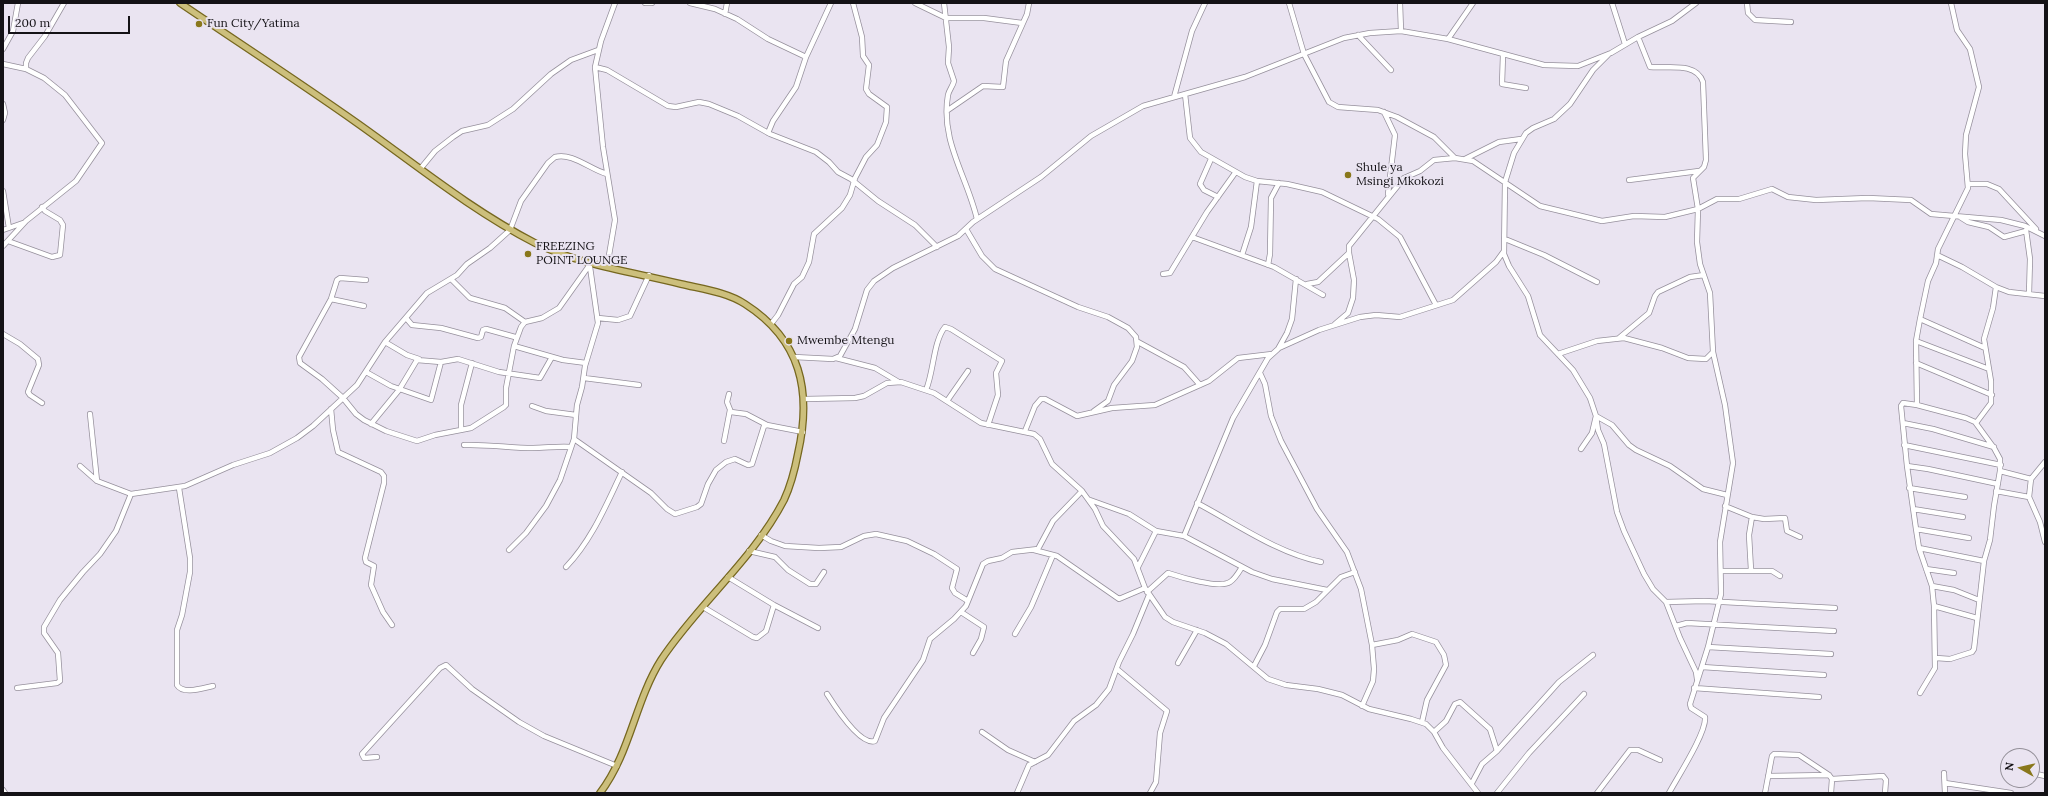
<!DOCTYPE html>
<html>
<head>
<meta charset="utf-8">
<style>
  body { margin:0 }
  #map { position:relative; width:2048px; height:796px; overflow:hidden; background:#eae4f1; font-family:Lora,serif }
  canvas { display:block }
  .frame { position:absolute; inset:0; border:4px solid #141216; pointer-events:none }
  .north { position:absolute; left:2000px; top:748px; width:40px; height:40px; box-sizing:border-box; background:#eae4f1; border:1px solid #949099; border-radius:50%; rotate:278deg; font-size:11px; font-weight:700; line-height:16px; text-align:center; color:#141216 }
  .north::after { content:''; display:block; margin:auto; width:14px; height:18px; background:#89771b; clip-path:polygon(50% 0,100% 100%,50% 72%,0 100%) }
  .scale { position:absolute; left:8px; top:16px; width:122px; height:18px; box-sizing:border-box; border:2px solid #141216; border-top:0; padding-left:5px; font-size:12px; line-height:14px; white-space:nowrap; color:#141216; -webkit-text-stroke:3px #eae4f1; paint-order:stroke }
</style>
</head>
<body>
<div id="map">
<canvas width="2048" height="796"></canvas>
<div class="frame"></div>
<div class="north">N</div>
<div class="scale">200 m</div>
</div>
<script>
const context = document.querySelector('canvas').getContext('2d');
context.lineJoin = 'round';
function strokePath(path, color, width, dash) { context.strokeStyle = color; context.lineWidth = width; context.lineCap = dash ? 'butt' : 'round'; context.setLineDash(dash || []); context.stroke(path); }
function label(font, color, halo, rows, align = 'center') {
  context.font = font + ' Lora,serif'; context.lineWidth = 4; context.setLineDash([]); context.textBaseline = 'middle'; context.strokeStyle = halo; context.fillStyle = color; for (const [text, x, y, turn = 0] of rows) {
    context.save(); context.translate(x, y); context.rotate((+turn || 0) * Math.PI / 180); context.textAlign = isNaN(turn) ? turn : align; if (halo) context.strokeText(text, 0, 0); context.fillText(text, 0, 0); context.restore();
  }
}
const minor = new Path2D(`
  M645,3H652
  M690,3L715,9L737,19L768,39L806,57
  M915,3L946,18H984L1022,23
  M944,3L949,47L948,63L954,81C953,86 949,90 948,95C940,141 967,176 977,219
  M1289,3L1304,54L1329,102L1338,107L1378,110L1397,117L1434,137L1455,158L1473,161L1540,206L1602,221L1634,216L1665,217L1698,209L1717,199H1739L1772,189L1788,197L1816,200L1868,198L1911,200L1931,214L2001,220L2025,226L2045,236
  M1400,3L1401,31
  M1612,3L1625,44
  M1747,3L1748,13L1755,20L1791,22
  M725,14L727,3
  M1358,35L1391,70
  M1638,37L1650,67C1666,69 1696,61 1703,82L1706,160L1704,167L1693,178L1698,209L1697,242L1700,264L1710,293L1713,352L1725,405L1733,463L1720,542L1721,594L1708,647L1690,704L1691,708L1705,717C1707,732 1677,778 1669,793
  M1448,39L1473,3
  M3,49L13,31L18,3
  M1503,55L1502,84L1526,88
  M1608,55L1593,70L1570,104L1554,119L1533,128L1526,133L1514,153L1505,182L1504,254L1509,266L1528,296L1540,335L1573,370L1590,398L1596,416L1598,430L1604,444L1617,512L1624,531L1644,574L1653,589L1666,602L1680,638L1696,672L1697,679
  M3,64L26,69
  M595,67L607,70L668,106L676,107L699,102L709,104L738,116L770,134L816,152L829,162L838,172L851,179L878,201L915,225L937,247
  M1185,94L1190,138L1201,152L1245,177L1257,181L1287,184L1322,192L1378,219L1400,237L1436,305
  M1174,97L1192,31L1205,3
  M3,104L5,113L3,120
  M948,110L983,86L1003,87L1006,61L1027,14L1029,3
  M1384,112L1395,135L1388,194
  M768,133L773,121L796,87L806,57L831,3
  M1211,159L1200,184L1204,190L1218,197
  M1465,159L1499,142L1521,139
  M421,168L435,151L453,137L462,131L488,125L513,109L551,74L571,60L598,50
  M1629,180L1699,171
  M1968,184H1987L1999,189L2036,229
  M3,191L9,228
  M1960,217L1968,222L1989,227L2004,237L2026,231
  M966,229L982,256L995,269L1078,307L1108,317L1128,328L1136,337L1137,347L1132,361L1114,385L1108,401L1094,411
  M3,230L23,223
  M2026,230L2030,259L2029,294
  M1192,237L1274,267L1323,295
  M1505,239L1544,255L1597,282
  M8,241L52,257L60,255L63,225L60,220L45,211L42,207
  M3,246L26,221L76,181L102,143L65,95L44,78L26,69V63L28,58L45,36L64,3
  M1242,255L1251,227L1257,181
  M1937,255L1962,267L1996,287L1993,308L1984,339L1991,381V403L1976,423
  M1268,265L1270,254L1271,198L1279,183
  M607,267L615,220L603,147L595,67L601,41L615,3
  M1163,274L1170,273L1207,212L1235,173
  M451,279L470,298L505,308L525,322
  M366,280L340,278L337,280L331,299L299,357L300,363L322,379L343,398L356,414L364,420L386,431L417,441L435,435L471,428L504,407L506,405V388L514,346L521,327L525,322L542,318L559,308L591,263
  M1307,284L1318,282L1349,253
  M1996,287L2009,292L2045,296
  M331,299L364,306
  M406,318L412,325L441,328L478,338L481,337L483,330L486,329L515,337
  M598,318L618,320L630,316L649,275
  M1920,319L1985,348
  M771,324L778,315L794,284L802,277L809,262L814,234L842,208L850,195L855,178L866,157L877,145L886,122L887,107L869,94L866,89L869,65L863,56L862,37L853,3
  M1335,324L1348,313L1353,298L1354,280L1349,253V246L1404,178L1420,171L1434,160L1455,158
  M3,334L20,344L38,359L39,365L28,392L30,395L42,403
  M1619,338L1649,313L1655,296L1658,292L1690,277L1704,275
  M1916,341L1989,369
  M385,342L407,355L419,359
  M1138,342L1184,367L1200,385
  M514,346L563,360L586,363
  M1279,348L1319,330L1360,317L1376,315L1400,317L1453,300L1496,262L1504,251
  M1558,354L1597,341L1624,338L1662,348L1688,358L1706,359L1713,352
  M794,357L833,359L840,356L855,329L867,290L874,281L893,268L958,236L973,222L1041,177L1091,136L1143,106L1245,77L1344,38L1370,33L1401,31L1448,39L1544,65L1578,66L1611,53L1638,37L1672,21L1696,3
  M836,358L875,368L897,381
  M1916,363L1992,395
  M366,372L391,386L431,400L441,362
  M1260,373L1265,384L1271,416L1281,441L1317,509L1347,552L1361,589L1372,645L1374,669L1373,681L1362,706
  M584,378L639,385
  M926,390C934,371 933,342 945,327L951,329L1002,361L996,373L998,395L988,425
  M729,394L727,402L731,412L746,414L767,425
  M805,399L855,398L864,396L887,383L901,382L934,393L981,423L1034,434L1040,439L1052,464L1082,491L1095,509L1103,526L1134,559L1145,588L1165,617L1173,622L1205,633L1226,644L1268,679L1286,685L1318,689L1342,695L1369,709L1411,719L1426,724L1434,732L1443,748L1478,793
  M947,401L968,371
  M1917,405L1903,403L1901,406L1907,466L1916,529L1919,548L1932,586L1934,606L1935,668L1920,693
  M532,406L546,411L576,415
  M331,409L333,430L338,452L381,472L384,476V483L365,558L366,562L374,566L371,585L383,612L392,625
  M90,414L97,481
  M1903,423L1933,429L1994,447
  M371,424L399,390L417,360L441,362L458,359L499,372L540,378L552,357
  M461,430V405L472,363
  M1025,431L1035,406L1041,399H1045L1077,416L1112,408L1155,405L1209,381L1238,358L1272,354
  M574,439L651,493L667,509L675,514L697,507L701,504L708,484L716,470L726,462L735,459L748,465L752,464L764,426L767,425L803,432
  M724,441L730,410
  M464,445C488,444 510,448 533,448C546,448 558,446 571,447
  M1904,445L2001,465
  M1581,449L1592,433L1596,416L1612,425L1629,445L1636,450L1670,466L1703,489L1727,495
  M80,466L97,481L131,494
  M1907,466L1928,469L1998,484
  M2000,471L2031,479L2045,462
  M2031,479L2029,497L2040,522L2045,542
  M179,488L190,558V572L182,615L177,630V685C183,695 203,688 213,686
  M1909,488L1965,497
  M1996,491L2029,497
  M1090,500L1129,514L1156,531L1184,536L1252,572L1272,579L1327,590
  M1197,503C1237,524 1277,553 1321,562
  M1725,506L1752,517L1764,519L1785,518L1787,531L1800,537
  M1913,509L1963,517
  M1916,529L1969,538
  M761,535L771,541L785,546L819,548L841,547L864,536L876,534L907,541L934,554L957,569L952,588L955,593L968,601
  M1184,536L1233,418L1268,358L1278,349L1287,333L1292,319L1296,279
  M1919,548L1984,561
  M509,550L526,533L546,506L560,480L574,439L577,405L582,387L585,366L598,323L590,267
  M1034,550L1057,556L1119,599L1145,588
  M749,551L775,557L788,570L810,584H816L824,572
  M566,567C592,540 606,505 622,472
  M1138,567L1156,531
  M1926,569L1954,573
  M1751,570L1749,535L1752,517
  M1721,571H1772L1780,576
  M728,577L774,605L818,628
  M1932,586L1954,590L1979,600
  M1147,592L1168,573C1180,577 1219,589 1230,582C1235,579 1239,572 1242,567
  M1666,602L1705,601L1835,608
  M1934,606L1977,618
  M703,607L753,637L757,638L766,631L774,605
  M961,612L984,627L981,639L973,653
  M1676,626L1687,623L1834,631
  M1015,634L1031,607L1053,555
  M1372,645L1398,640L1412,634L1436,642L1444,655L1446,665L1427,700L1422,722
  M1708,647L1831,654
  M1936,658L1950,659L1972,652L1974,649L1984,561L1990,540L1994,506L2000,471V459L1994,448L1975,422L1966,418L1917,405L1916,341L1920,319L1928,281L1936,263L1938,249L1968,188L1965,154L1966,135L1979,87L1970,49L1957,30L1951,3
  M1178,663L1197,630
  M1254,666L1265,645L1277,612L1280,609H1304L1316,602L1341,577L1355,572
  M1702,667L1824,675
  M1117,669L1167,711L1160,733L1156,782L1150,793
  M17,688L57,683L60,681L58,653L44,633V627L60,600L83,572L100,554L116,531L131,494L185,486L233,465L270,453L297,438L313,426L357,385L385,342L427,293L457,275L467,264L490,248L510,230L521,201L548,163L555,157C572,152 591,170 607,174
  M1694,688L1819,697
  M827,694C834,705 860,746 875,741L884,718L923,660L930,639L954,619L966,606L983,564L988,561L1002,558L1012,552L1038,549L1053,521L1082,491
  M982,732L1008,750L1035,762
  M1434,732L1446,721L1455,704L1460,702L1490,729L1497,751
  M377,757L364,758L362,754L440,668L446,665L472,689L519,722L544,736L617,766
  M1944,773L1945,793
  M2032,773L2045,776
  M1768,776L1829,775
  M1832,779L1883,776L1886,780L1885,793
  M1472,783L1482,764L1497,751L1559,682L1593,655
  M1945,783L2011,793
  M3,790L5,793
  M1017,793L1029,765L1048,755L1074,721L1096,705L1109,689L1119,662L1133,634L1149,595
  M1497,793L1529,753L1584,694
  M1597,793L1630,750H1638L1660,760
  M1765,793L1772,756L1774,754L1799,755L1829,775L1832,779L1831,793`);
const major = new Path2D(`
  M180,3C239,43 299,82 357,123C415,164 471,210 535,243C580,265 633,272 681,284C702,289 727,292 745,304C801,340 812,391 798,453C795,469 791,485 784,500C753,560 698,604 661,660C635,701 630,754 600,793`);
strokePath(minor, '#96909c', 6);
strokePath(major, '#76671f', 8);
strokePath(minor, '#fff', 4.5);
strokePath(major, '#ccbf7c', 5.5);
for (const [x, y, r, color] of [
  [199,24,4,"#89771b"],
  [1348,175,4,"#89771b"],
  [528,254,4,"#89771b"],
  [789,341,4,"#89771b"]
]) { const dot = new Path2D(); dot.arc(x, y, r, 0, 2 * Math.PI); context.fillStyle = color; context.fill(dot); strokePath(dot, '#eae4f1', 1.5); }
label('12px', '#141216', '#eae4f1', [
  ["Fun City/Yatima",207,24],
  ["Shule ya",1356,168],
  ["Msingi Mkokozi",1356,182],
  ["FREEZING",536,247],
  ["POINT LOUNGE",536,261],
  ["Mwembe Mtengu",797,341]
], 'left');
</script>
</body>
</html>
